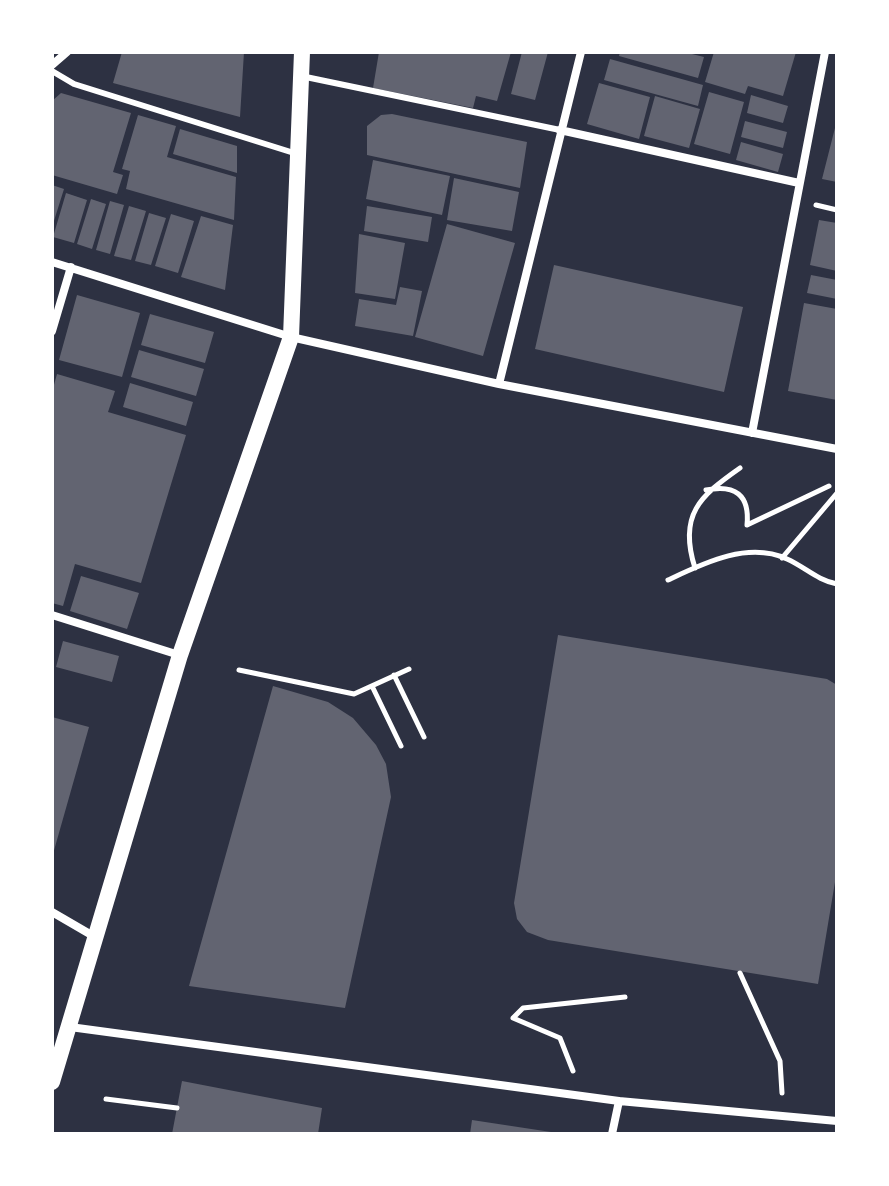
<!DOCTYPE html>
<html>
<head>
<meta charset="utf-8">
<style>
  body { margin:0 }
  #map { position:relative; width:889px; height:1186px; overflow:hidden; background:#2d3142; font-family:"DM Sans",sans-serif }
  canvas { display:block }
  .frame { position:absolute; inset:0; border:54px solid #fff; pointer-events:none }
</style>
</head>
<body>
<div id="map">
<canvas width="889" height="1186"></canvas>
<div class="frame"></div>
</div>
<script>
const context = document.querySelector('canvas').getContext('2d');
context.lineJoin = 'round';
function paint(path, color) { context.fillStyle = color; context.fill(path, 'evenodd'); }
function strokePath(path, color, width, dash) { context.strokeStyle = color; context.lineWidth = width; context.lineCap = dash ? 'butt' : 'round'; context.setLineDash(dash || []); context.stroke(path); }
paint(new Path2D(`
  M122,52H244L240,117L113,83Z
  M379,52H511L497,101L476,96L473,108L373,88Z
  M522,52H548L535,100L511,94Z
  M620,52H684L704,57L698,78L619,56Z
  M714,52H796L783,96L748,86L745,94L705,82Z
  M610,59L703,85L698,106L604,80Z
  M599,83L650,97L639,139L587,124Z
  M709,92L744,102L730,154L694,144Z
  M61,93L131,113L113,172L123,175L117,194L52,175V101Z
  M751,95L788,106L783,123L747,113Z
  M655,96L700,109L689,148L644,136Z
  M392,114L527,142L520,188L367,155V126L381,115Z
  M138,115L176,126L167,157L236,177L234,220L126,189L130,171L122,169Z
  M745,121L787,132L783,148L741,137Z
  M836,124H837V182L822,179Z
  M180,129L237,146V173L173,154Z
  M741,142L783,154L778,172L736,160Z
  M373,160L450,176L442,215L366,199Z
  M454,178L519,192L512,231L447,220Z
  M52,185L64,189L53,224L52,223Z
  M66,193L87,200L74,243L53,237Z
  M91,199L106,204L92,249L77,244Z
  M110,201L124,205L110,254L96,250Z
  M129,206L146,211L131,260L114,256Z
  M367,206L432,217L428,242L364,231Z
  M149,213L166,218L151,265L135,261Z
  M171,214L194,221L178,273L155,266Z
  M201,216L233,225L225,290L181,277Z
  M819,220L837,223V271L810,265Z
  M447,224L515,243L483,356L415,337Z
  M359,234L405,243L395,299L355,293Z
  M554,265L743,307L724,392L535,349Z
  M811,275L837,280V299L807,293Z
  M400,287L422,291L413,336L355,326L359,299L396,305Z
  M77,295L140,313L122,377L59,360Z
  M804,303L837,309V400L788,391Z
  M150,314L214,332L205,363L141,345Z
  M139,350L204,369L196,396L131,377Z
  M57,374L115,391L108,412L186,435L141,583L75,564L63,606L52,603V392Z
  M130,383L193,402L186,426L123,407Z
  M81,576L139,593L127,629L70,611Z
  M558,635L827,679L837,685V870L818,984L548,940L527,932L517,919L514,903Z
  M63,641L119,656L112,682L56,667Z
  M273,686L328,702L353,718L376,745L386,764L391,797L345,1008L189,986Z
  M52,717L89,727L53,854H52Z
  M182,1081L322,1108L318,1134H172Z
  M472,1120L551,1132V1134H470Z`), '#626471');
strokePath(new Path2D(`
  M816,205L837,210
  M706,490C735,484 750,495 747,525L829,486
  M782,558L837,493
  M695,568C678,515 700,496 740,468
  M668,580C704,563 748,541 787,559C805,567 817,580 837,584
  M239,670L354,694L409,669
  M394,675L424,737
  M372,686L401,746
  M740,973L780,1061L782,1093
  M573,1071L560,1038L513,1018L523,1008L625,997
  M106,1099L177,1108`), '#fff', 5);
strokePath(new Path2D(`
  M52,71L74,84L294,153
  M301,76L560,130`), '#fff', 6);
strokePath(new Path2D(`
  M52,65L67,52
  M560,130L799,183
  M52,262L291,337L499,384L837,449
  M52,331L71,267
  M499,384L581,52
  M752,433L825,52
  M52,615L179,655
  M52,912L95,937
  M70,1027L619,1101L837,1121
  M612,1134L619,1101`), '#fff', 8);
strokePath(new Path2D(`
  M52,1082L180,655L291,337L302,52`), '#fff', 16);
</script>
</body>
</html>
